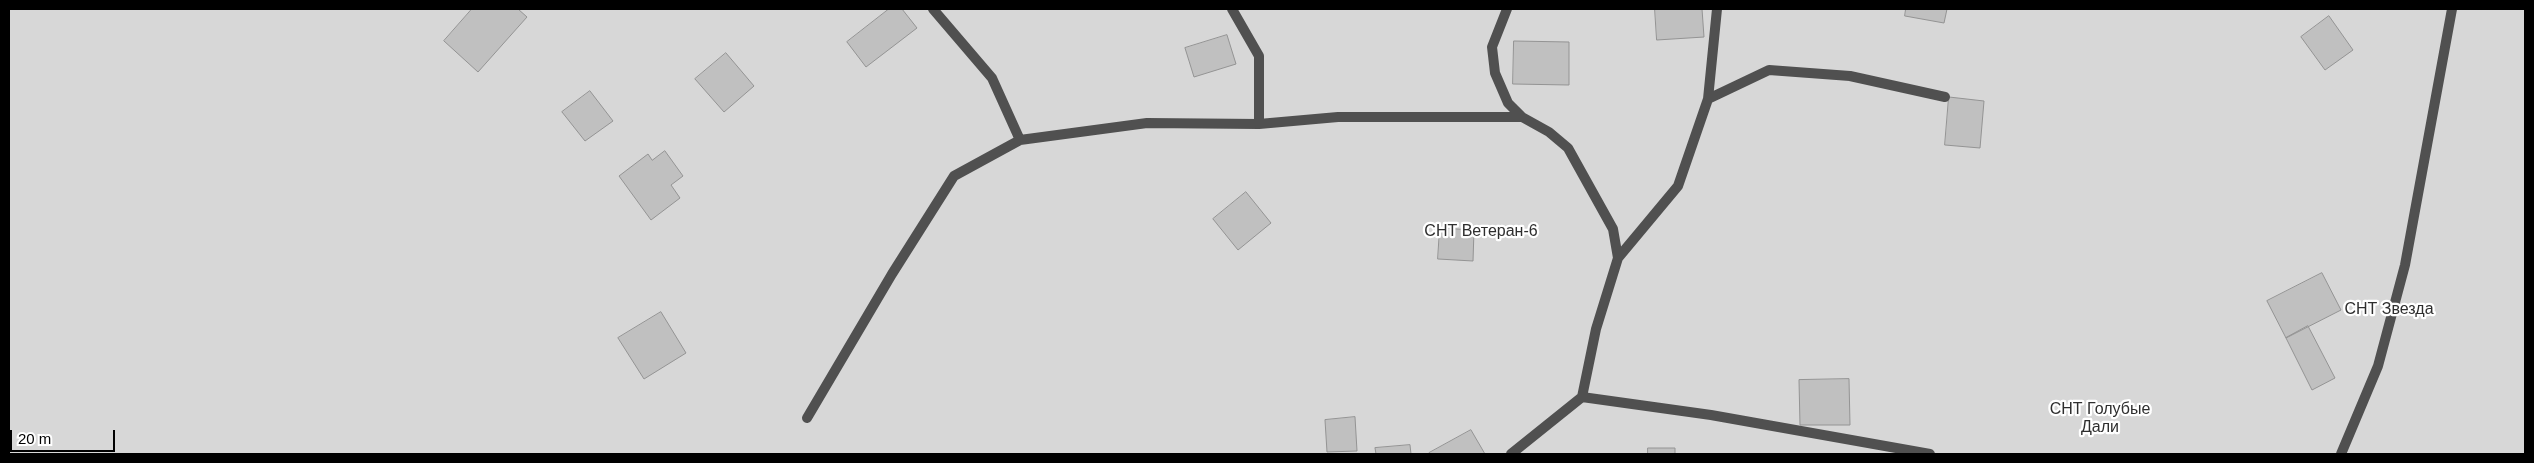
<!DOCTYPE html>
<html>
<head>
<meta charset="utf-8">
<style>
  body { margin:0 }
  #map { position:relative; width:2534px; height:463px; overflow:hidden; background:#fff; font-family:Arial,sans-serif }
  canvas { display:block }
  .frame { position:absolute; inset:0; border:10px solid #000; pointer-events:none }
  .scale { position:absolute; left:10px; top:430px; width:105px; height:22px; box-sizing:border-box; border:2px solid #000; border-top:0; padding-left:6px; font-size:15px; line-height:18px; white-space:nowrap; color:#000; -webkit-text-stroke:4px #fff; paint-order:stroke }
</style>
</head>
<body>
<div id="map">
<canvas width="2534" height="463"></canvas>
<div class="frame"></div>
<div class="scale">20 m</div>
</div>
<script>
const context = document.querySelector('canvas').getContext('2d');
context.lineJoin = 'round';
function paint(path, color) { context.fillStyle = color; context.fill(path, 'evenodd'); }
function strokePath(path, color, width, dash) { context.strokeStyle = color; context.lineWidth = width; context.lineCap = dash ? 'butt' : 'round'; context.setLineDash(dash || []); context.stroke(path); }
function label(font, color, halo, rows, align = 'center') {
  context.font = font + ' Arial,sans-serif'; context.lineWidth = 4.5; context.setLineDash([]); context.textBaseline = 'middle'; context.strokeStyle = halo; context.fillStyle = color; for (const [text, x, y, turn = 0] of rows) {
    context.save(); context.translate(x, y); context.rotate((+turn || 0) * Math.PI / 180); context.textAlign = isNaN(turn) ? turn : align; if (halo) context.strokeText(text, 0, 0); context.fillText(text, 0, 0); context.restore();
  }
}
paint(new Path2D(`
  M9,9H2525V454H9Z`), '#d7d7d7');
const building = new Path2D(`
  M472,9H518L527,17L478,72L444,41Z
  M889,9H902L917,28L866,67L847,42Z
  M1655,9H1702L1704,37L1657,40Z
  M1906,9H1947L1944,23L1905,16Z
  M2329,16L2353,50L2325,70L2301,37Z
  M1227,35L1236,64L1194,77L1185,48Z
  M1514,41L1569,42V85L1513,84Z
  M726,53L754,86L724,112L695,79Z
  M590,91L613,121L585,141L562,112Z
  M1949,97L1984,101L1980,148L1945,145Z
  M665,151L683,176L671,185L680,198L651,220L619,176L648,154L652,160Z
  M1246,192L1271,223L1238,250L1213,219Z
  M1440,228L1474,230L1473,261L1438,259Z
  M2322,273L2341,310L2286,338L2267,301Z
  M661,312L686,353L644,379L618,338Z
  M2308,326L2335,378L2312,390L2286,338Z
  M1849,379L1850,425H1800L1799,380Z
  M1355,417L1357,451L1327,452L1325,420Z
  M1471,430L1485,454H1429V453Z
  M1410,445L1411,454H1376L1375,448Z
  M1648,448H1675V454H1648Z`);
paint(building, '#c0c0c0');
strokePath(building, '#949494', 1);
strokePath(new Path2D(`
  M933,9L992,78L1020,140
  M1232,9L1259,56V124
  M1507,9L1492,47L1495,73L1508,103L1522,117L1549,132L1568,148L1613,229L1618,258
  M1708,99L1769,70L1850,76L1945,97
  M1582,397L1596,329L1618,258L1678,186L1708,99L1717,9
  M807,418L892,274L954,176L1020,140L1147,123L1259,124L1338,117H1522
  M1511,454L1582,397L1711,415L1930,454
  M2341,454L2378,366L2405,265L2452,9`), '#505050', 10);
label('16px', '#2e2e2e', '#fff', [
  ["СНТ Ветеран-6",1481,232],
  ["СНТ Звезда",2389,310],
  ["СНТ Голубые",2100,410],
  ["Дали",2100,428]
]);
</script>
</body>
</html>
